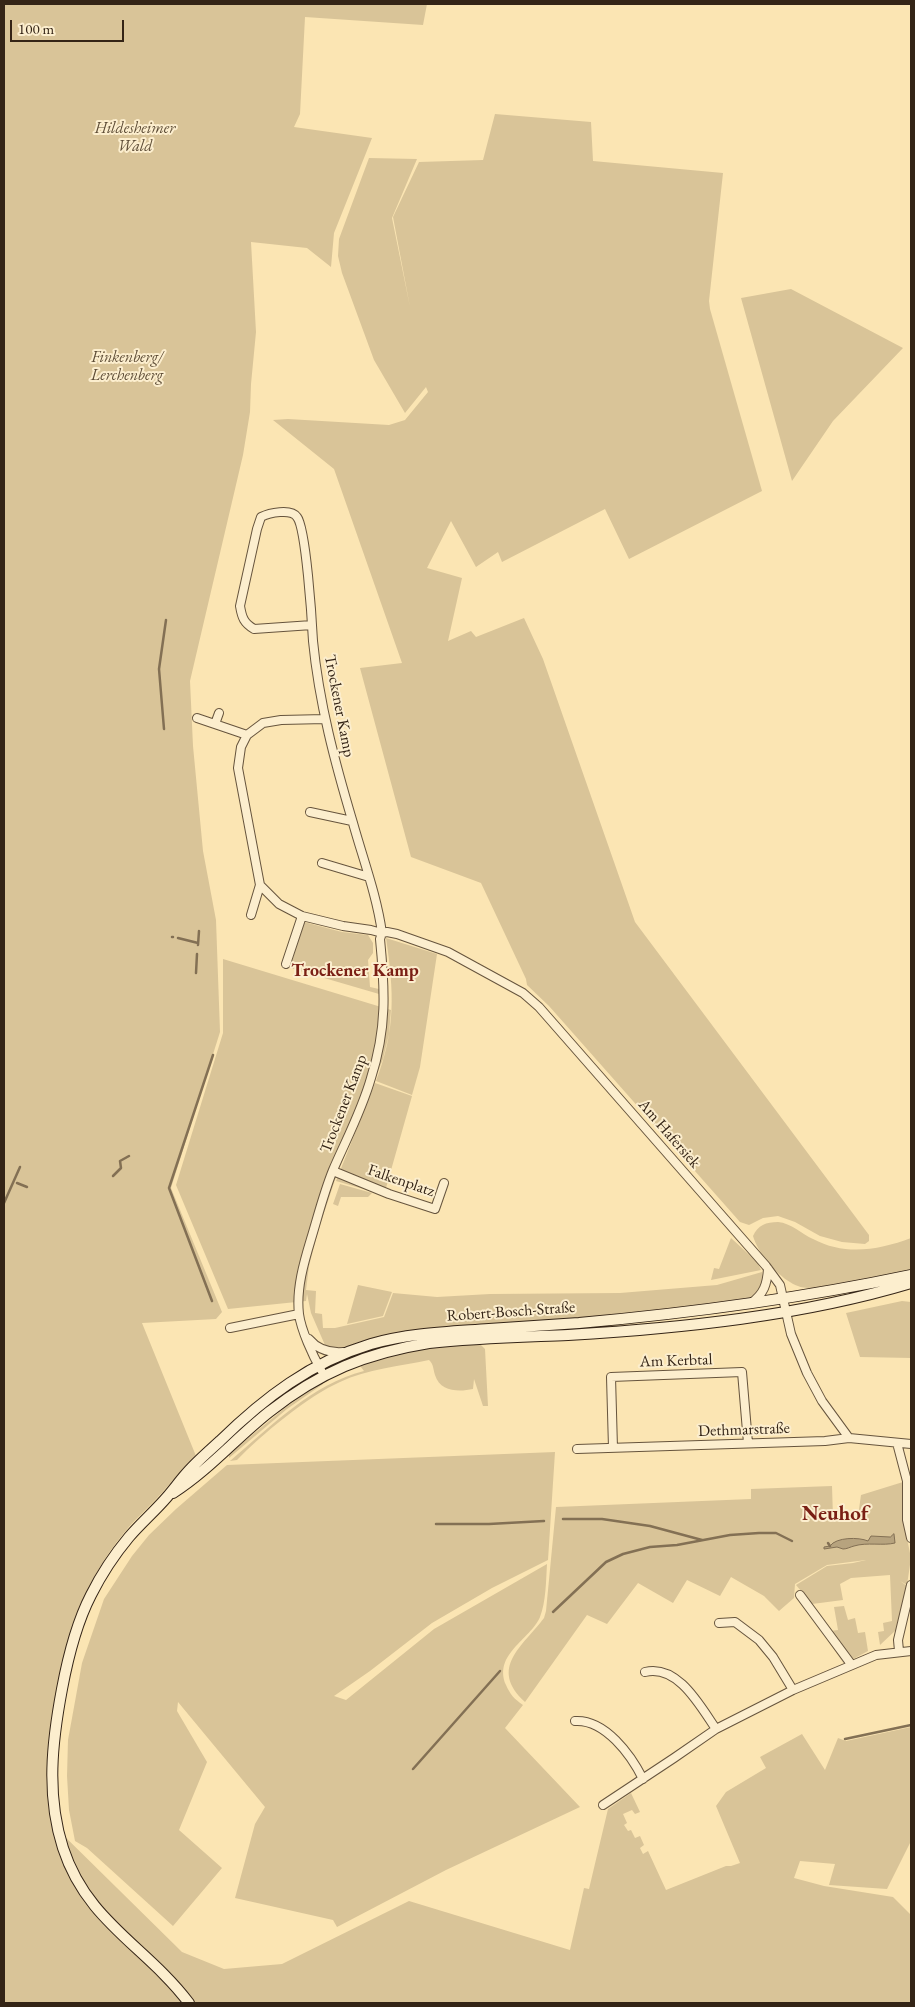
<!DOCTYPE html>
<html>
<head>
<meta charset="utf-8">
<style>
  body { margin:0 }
  #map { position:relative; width:915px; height:2007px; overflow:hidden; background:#fbe5b3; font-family:"EB Garamond",serif }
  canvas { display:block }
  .frame { position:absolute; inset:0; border:5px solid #342416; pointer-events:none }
  .scale { position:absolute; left:10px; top:20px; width:114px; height:22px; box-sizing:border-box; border:2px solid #342416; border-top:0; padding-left:6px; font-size:15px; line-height:18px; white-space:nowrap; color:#342416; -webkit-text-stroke:4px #fceece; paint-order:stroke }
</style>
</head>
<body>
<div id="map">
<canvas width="915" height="2007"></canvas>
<div class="frame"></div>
<div class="scale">100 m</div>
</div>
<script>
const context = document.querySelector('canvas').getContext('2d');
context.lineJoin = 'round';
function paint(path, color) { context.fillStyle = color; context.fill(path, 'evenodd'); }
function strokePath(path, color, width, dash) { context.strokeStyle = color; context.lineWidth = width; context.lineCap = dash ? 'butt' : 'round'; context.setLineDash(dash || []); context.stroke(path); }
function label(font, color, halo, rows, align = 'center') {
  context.font = font + ' "EB Garamond",serif'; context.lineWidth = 4; context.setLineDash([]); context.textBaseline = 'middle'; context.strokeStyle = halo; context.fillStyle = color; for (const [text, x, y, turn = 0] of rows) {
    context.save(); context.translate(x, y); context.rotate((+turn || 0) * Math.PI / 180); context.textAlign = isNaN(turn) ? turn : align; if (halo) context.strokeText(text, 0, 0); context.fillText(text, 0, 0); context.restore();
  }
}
paint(new Path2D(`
  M4,4H427L423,25L305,17L300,114L294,127L372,138L334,233L331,267L307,248L251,242L256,332L251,384L250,412L243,455L190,681L193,746L203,851L216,920L220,1032L171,1188L222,1312L216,1319L142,1323L196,1456C182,1469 171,1483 158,1497C147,1509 134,1520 124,1533C83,1582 66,1641 54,1703C47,1743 43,1783 51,1823L182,1952L224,1969L282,1964L409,1901L570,1950L584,1888L589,1889L608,1809L631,1793L640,1812L635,1814L632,1810L623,1814L627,1823L624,1825L628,1831L631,1830L635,1838L640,1836L644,1845L640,1848L643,1854L648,1851L666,1890L726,1866H731L740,1863L716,1806L726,1792L766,1768L760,1757L802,1734L825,1770L838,1738L846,1741L911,1727V1841L887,1889L829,1885L835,1864L800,1861L794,1878L824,1886L893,1897L911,1915V2003H4Z
  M495,114L591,122L593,161L723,173L709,301L710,309L762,491L629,559L605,509L502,562L498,552L476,567L451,521L427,568L462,578L448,641L471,631L476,637L524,618L543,659L635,922L869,1235V1241L865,1244L842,1242L820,1236L795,1222L778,1216L763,1218L749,1225L740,1222L549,1006L527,985L526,979L481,883L411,857L360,668L402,663L334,469L273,420L288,419L389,425L405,420L428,392L426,387L405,413L374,360L342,273L338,256L339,239L369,158L417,159L392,218L410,307L393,217L419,162L483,160Z
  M791,289L903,348L833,421L792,481L741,298Z
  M304,922L342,932L368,935L373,943V953L368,960L370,987L379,989V994L290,968Z
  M386,938L437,954L420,1067L412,1095L376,1081C396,1029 394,992 386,938Z
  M223,959L391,1010L389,1034L383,1059L335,1180L319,1228L309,1266L306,1290L316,1291L315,1313L322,1314L323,1328H335L384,1317L393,1293L437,1297L490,1294L620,1293L717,1285L762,1272C765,1287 756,1297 742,1301L363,1343L328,1352L311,1313L307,1294L306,1301L228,1309L176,1185L223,1033Z
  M375,1083L412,1096L384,1195L336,1181Z
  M340,1184L372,1193L368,1197H341L338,1206L333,1204Z
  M778,1222C791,1223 802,1234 813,1239C845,1256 879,1250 911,1238V1270L812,1288C804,1288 797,1287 790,1282C775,1273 758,1253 753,1236C758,1225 766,1222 778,1222Z
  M731,1238L757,1262L761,1270L711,1280L714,1268L719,1269Z
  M358,1285L392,1292L383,1316L347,1324Z
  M902,1301L911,1302V1358L860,1357L846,1313Z
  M479,1343L485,1349L488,1406H483L474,1379L473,1389C459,1392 440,1392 435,1375C433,1369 434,1365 429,1360C400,1366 367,1369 340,1382C308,1396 261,1435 237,1460L230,1461C270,1427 312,1384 364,1371L357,1362L408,1348Z
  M322,1382L323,1384L287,1409L229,1458V1454L286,1407Z
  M555,1452L548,1560L492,1588L432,1623L370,1671L334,1696L346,1700L434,1629L547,1564C546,1581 546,1602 540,1617C530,1640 493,1654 506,1685C510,1694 514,1699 523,1705L505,1728L580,1807L446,1870L337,1927L333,1920L235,1898L255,1824L265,1807L178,1702L177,1711L207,1762L179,1830L222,1868L173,1926L87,1848L75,1841L69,1810L67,1776L68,1740L82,1663L104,1599L132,1556L149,1535L176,1509L227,1465Z
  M903,1482L902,1514L911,1558L907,1585L900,1581L907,1586L896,1630L880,1645L878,1632L884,1631L883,1623L892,1621L890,1575L851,1578L840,1584L843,1600L812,1604L796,1585L827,1566L853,1563L866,1560L827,1565L795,1584L794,1598L779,1611L764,1596L731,1577L720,1596L687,1580L673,1603L638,1583L607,1624L587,1615L525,1702C488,1668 523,1646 544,1618L546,1611L556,1507L751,1499V1489L832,1486L833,1518L858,1516L861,1495Z
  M844,1606L848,1620L855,1618L858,1633L865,1632L868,1651L844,1664L822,1632L838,1630L834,1607Z`), '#d9c498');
const water = new Path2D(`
  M894,1534L895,1543C883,1546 867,1542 854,1546C850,1547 847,1549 843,1549L837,1547L824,1549V1547L830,1546C836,1537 859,1537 868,1541L871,1536L890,1537Z`);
paint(water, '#b7a37e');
strokePath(water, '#837054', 1);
strokePath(new Path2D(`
  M164,729L159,669L166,620
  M172,937H173
  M178,938L198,943
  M198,945L199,931
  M196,973L197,954
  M113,1176L121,1168L120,1161L129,1156
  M17,1183L27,1187
  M4,1203L20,1167
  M212,1301L169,1188L213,1055
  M563,1519H602L650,1526L702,1540
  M436,1524H489L544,1521
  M828,1543L830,1546
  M553,1612L606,1562L623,1554L650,1547L677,1545L730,1535L759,1533H776L792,1541
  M845,1739L911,1725
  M413,1769L500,1671`), '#837054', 2.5);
const minor = new Path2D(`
  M312,625L254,629C244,623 242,618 240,606L257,529L261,517C269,513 291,508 297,517C306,528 312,621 313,641C319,703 335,763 353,823C363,859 377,896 382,933L380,939C385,990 387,1028 371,1078C362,1110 346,1140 333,1170C324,1192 318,1216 311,1239C304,1262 296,1289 299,1314C301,1330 313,1356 321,1370
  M197,718L247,735
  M325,719L281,720L263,723L247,735L241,747L238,768L260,885L279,904L302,916L343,926L371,930L382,933L387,932L397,934L448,952L523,993L539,1007L766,1266L780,1285L791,1334L807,1373L822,1401L849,1438
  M215,724L219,713
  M310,812L352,821
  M322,863L369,877
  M251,915L260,885
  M286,964L302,916
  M333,1171L389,1194L435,1209L444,1183
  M751,1303C764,1294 767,1284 768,1269
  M230,1328L299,1314
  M309,1339C318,1350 329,1353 343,1352
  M897,1443L907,1481V1520L911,1538
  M613,1448L611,1377L742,1372L748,1443
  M577,1449L825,1441L849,1438L911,1444
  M800,1595L851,1664
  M719,1623L735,1622L759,1640L773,1657L793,1690
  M899,1651L898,1640L911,1585
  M645,1672C678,1664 700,1706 716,1729
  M575,1721C605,1719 631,1755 643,1779
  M603,1805L674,1758L716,1729L793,1690L876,1655L911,1651`);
const secondary = new Path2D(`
  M173,1493C209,1470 236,1438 269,1412C320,1372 366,1353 429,1343C475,1338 521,1337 568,1335C683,1328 801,1316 911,1283
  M189,2003C146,1946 87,1922 63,1848C46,1795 52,1742 62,1689C68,1657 76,1624 91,1595C101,1575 114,1555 129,1537C141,1523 155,1511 167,1497C173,1490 179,1482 185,1475C195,1463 208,1452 220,1441C264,1398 311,1362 371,1344C410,1333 449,1332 489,1329C519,1327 549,1325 579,1323C691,1313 802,1298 911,1275`);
strokePath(minor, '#66543d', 10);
strokePath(secondary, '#342416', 12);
strokePath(minor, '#fceece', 8);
strokePath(secondary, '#fceece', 10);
label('italic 16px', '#5d4c36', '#fceece', [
  ["Hildesheimer",135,129],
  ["Wald",135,147],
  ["Finkenberg/",127,358],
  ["Lerchenberg",127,376]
]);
label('16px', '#342416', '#fceece', [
  ["Trockener Kamp",339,706,79],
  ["Trockener Kamp",344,1104,-69],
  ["Am Hafersiek",669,1134,49],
  ["Falkenplatz",401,1181,19],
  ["Robert-Bosch-Straße",511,1312,-4],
  ["Am Kerbtal",676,1361,-2],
  ["Dethmarstraße",744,1430,-2]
]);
label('bold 18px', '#7a1f14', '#fceece', [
  ["Trockener Kamp",355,971]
]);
label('bold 21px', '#7a1f14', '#fceece', [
  ["Neuhof",835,1514]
]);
</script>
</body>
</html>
